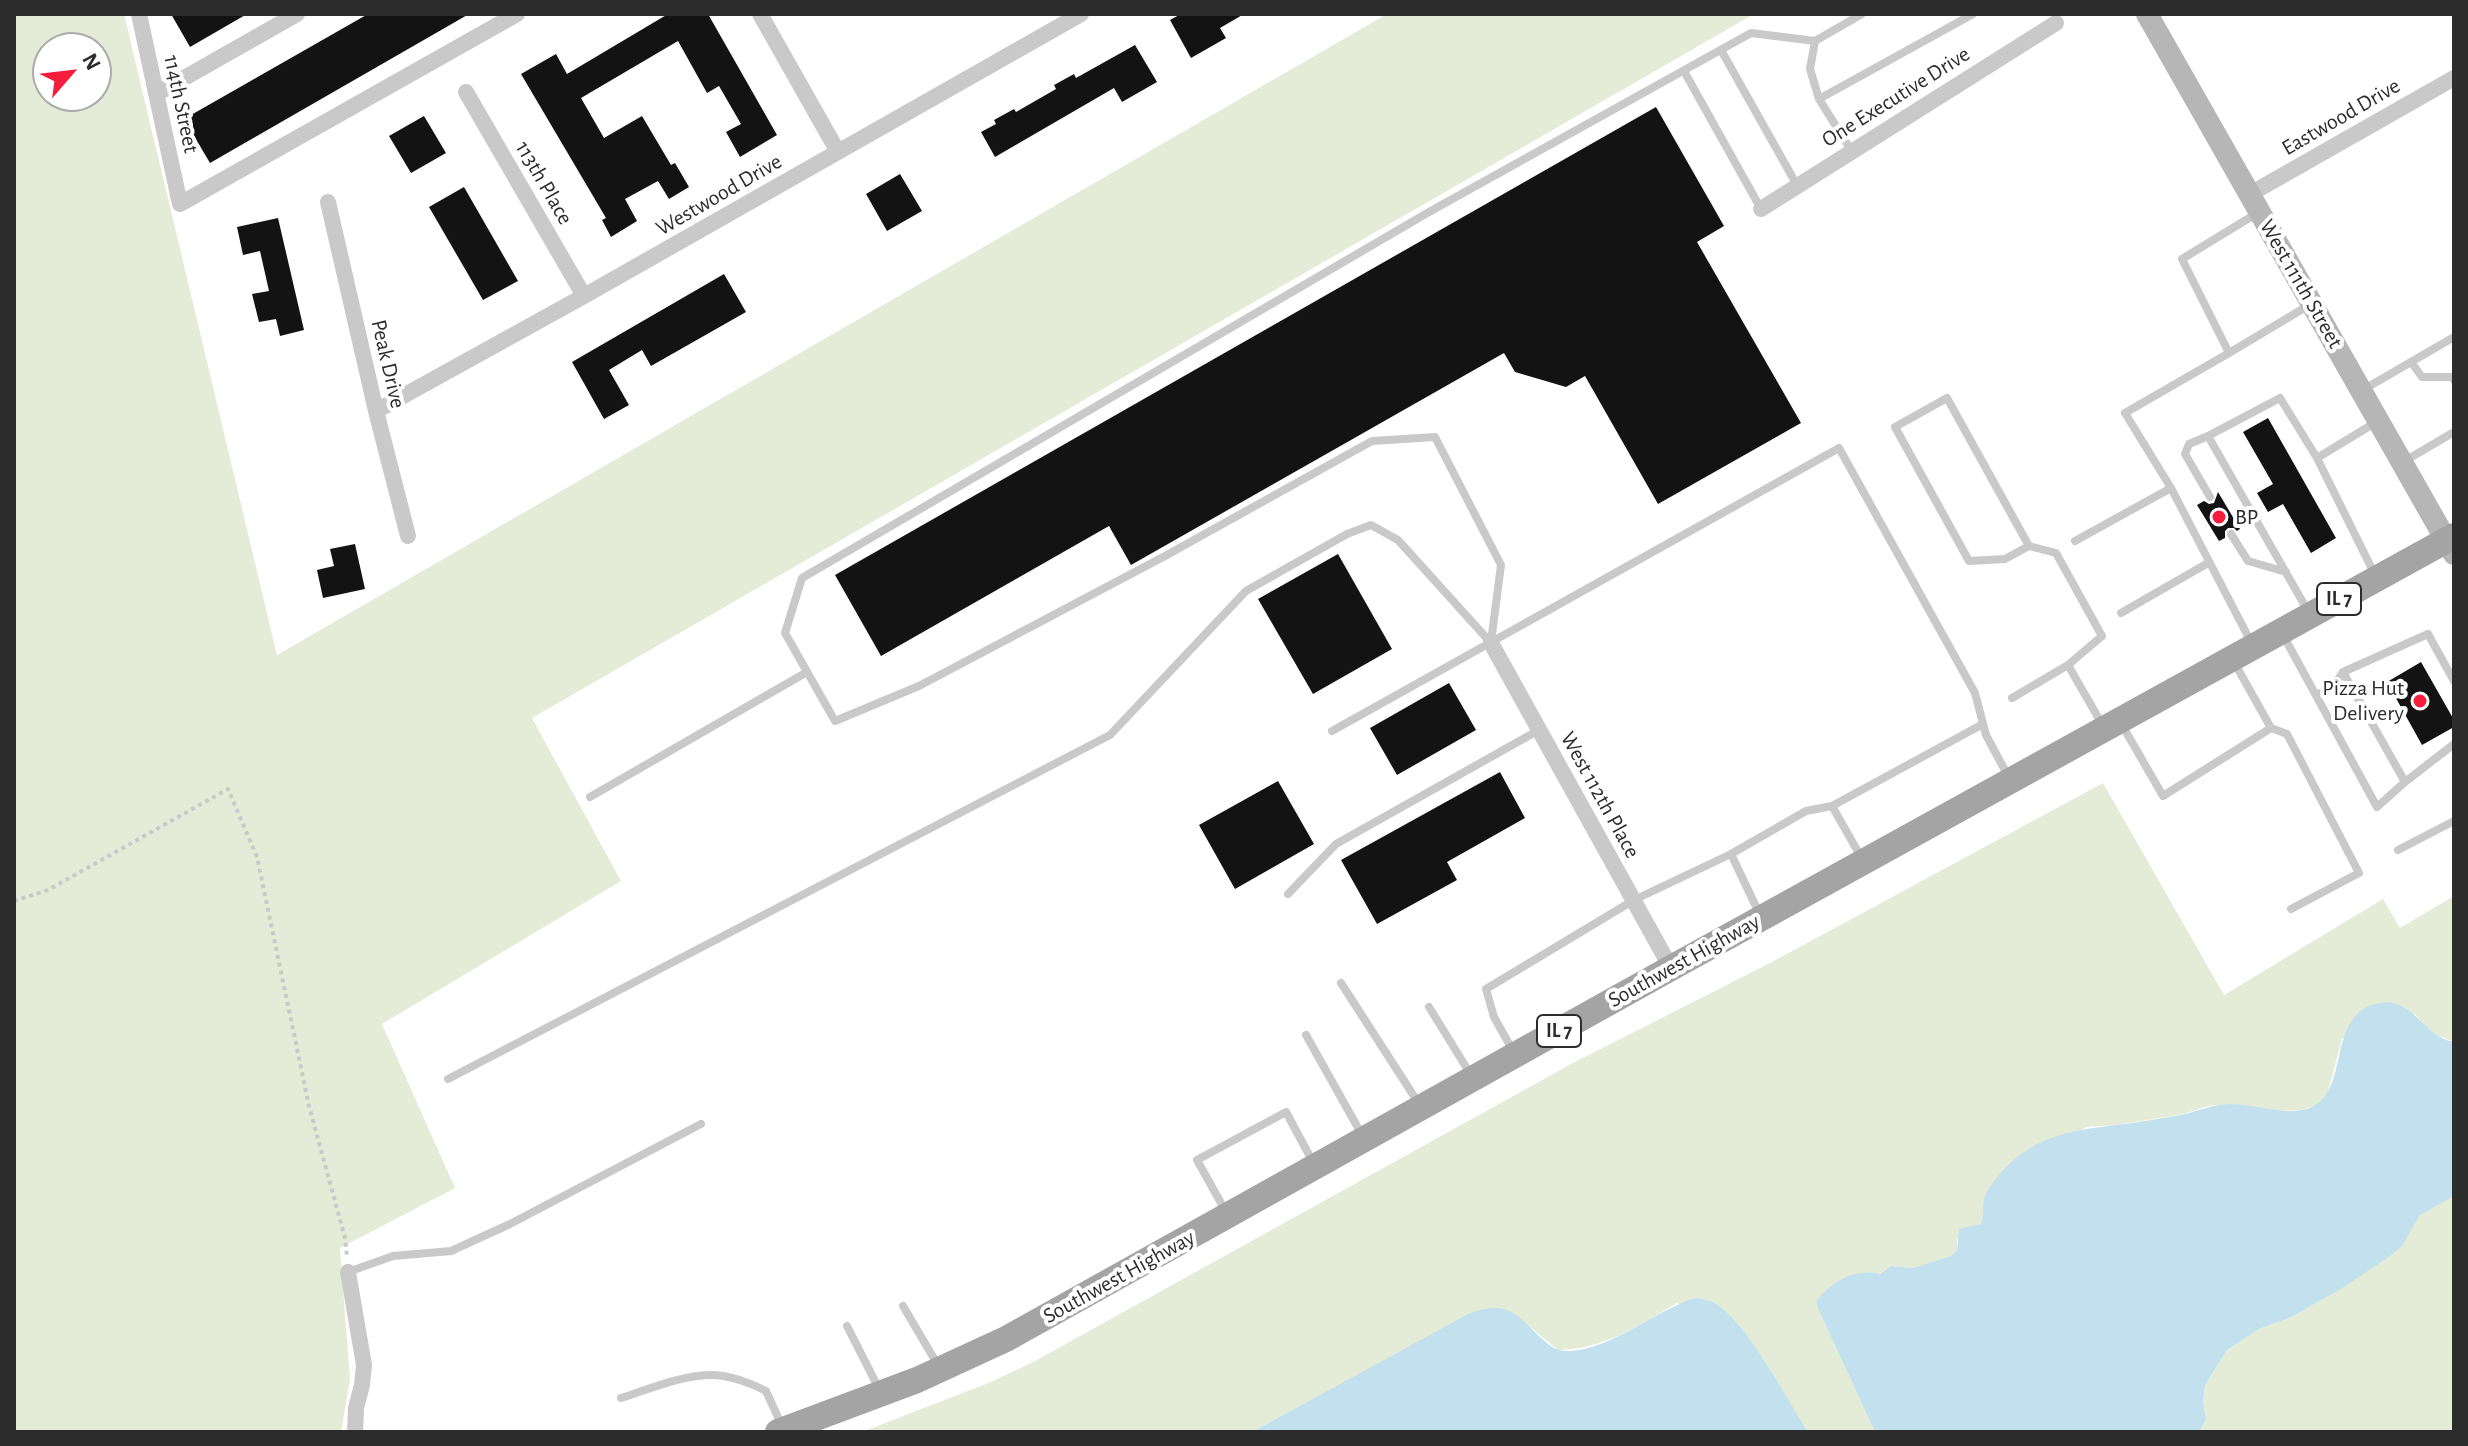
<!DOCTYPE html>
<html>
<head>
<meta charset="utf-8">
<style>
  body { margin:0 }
  #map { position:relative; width:2468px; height:1446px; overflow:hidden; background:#fff; font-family:"Alegreya Sans",sans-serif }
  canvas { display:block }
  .frame { position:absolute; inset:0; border:16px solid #2c2c2c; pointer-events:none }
  .north { position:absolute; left:32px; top:32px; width:80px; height:80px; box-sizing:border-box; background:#fff; border:2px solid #ababab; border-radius:50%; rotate:62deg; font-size:22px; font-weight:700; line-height:32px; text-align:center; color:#2c2c2c }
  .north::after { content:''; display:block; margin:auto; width:28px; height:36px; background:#f51d3c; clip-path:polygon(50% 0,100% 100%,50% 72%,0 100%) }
</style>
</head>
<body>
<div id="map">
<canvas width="2468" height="1446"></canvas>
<div class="frame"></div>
<div class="north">N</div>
</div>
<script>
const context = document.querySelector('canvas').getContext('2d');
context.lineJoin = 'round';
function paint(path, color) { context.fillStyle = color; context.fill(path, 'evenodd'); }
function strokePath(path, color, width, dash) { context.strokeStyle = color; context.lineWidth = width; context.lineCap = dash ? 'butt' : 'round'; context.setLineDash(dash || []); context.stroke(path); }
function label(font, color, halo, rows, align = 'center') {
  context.font = font + ' "Alegreya Sans",sans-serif'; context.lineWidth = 8; context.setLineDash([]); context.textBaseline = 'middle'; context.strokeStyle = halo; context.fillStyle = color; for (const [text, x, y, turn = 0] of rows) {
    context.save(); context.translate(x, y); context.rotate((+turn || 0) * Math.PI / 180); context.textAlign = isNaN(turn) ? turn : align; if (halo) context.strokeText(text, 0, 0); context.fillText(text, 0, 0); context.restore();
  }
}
paint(new Path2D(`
  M14,14H124L277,655L1387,14H1754L532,718L621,881L382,1024L455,1188L340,1248L350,1379L341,1432H14ZM48,48H96V96H48Z
  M2103,783L2224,995L2383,899L2400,928L2454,896V1042L2432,1033L2415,1014L2342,1039L2327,1096L2315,1106L2301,1110L2276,1111L2232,1104L2208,1106L2184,1114L2117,1125L2087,1127L1992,1183L1984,1200L1985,1213L1981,1224L1973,1227L1957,1239V1250L1951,1256L1912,1268L1891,1266L1820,1313L1875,1432H1808L1757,1353L1677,1303C1640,1326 1603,1349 1558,1350L1526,1324L1470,1314L1252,1432H862L991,1382L1035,1361L1571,1064L1770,963Z
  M2454,1196V1432H2199L2206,1419L2203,1403L2205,1385L2227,1350L2259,1329L2289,1318L2419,1216Z`), '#e4ecd8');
paint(new Path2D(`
  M2390,1002C2421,1010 2425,1036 2454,1042V1196L2419,1216L2402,1246L2390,1256L2344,1287L2289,1318L2259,1329L2227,1350L2205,1385L2203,1403L2206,1419L2199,1432H1875L1820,1313L1816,1301C1833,1281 1854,1268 1880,1274L1891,1266L1912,1268L1951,1256L1957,1250L1959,1229L1981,1224C1985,1213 1982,1209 1984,1200C1985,1191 1994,1181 2000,1174C2040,1127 2090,1130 2145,1121C2157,1119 2169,1117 2181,1115C2198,1111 2211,1105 2229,1104C2254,1104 2277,1114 2302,1110C2353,1101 2324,1022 2372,1005C2377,1003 2384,1003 2390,1002Z
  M1695,1298C1704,1299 1712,1301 1719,1306C1750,1329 1786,1398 1808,1432H1252L1470,1313C1507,1301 1513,1311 1539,1336C1545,1341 1551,1348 1559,1350C1601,1358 1657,1309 1695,1298Z`), '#c2e0ee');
paint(new Path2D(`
  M171,14H247L190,47Z
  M368,14H469L210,163L184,119Z
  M668,14H708L777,135L740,157L726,132L741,124L719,86L707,93L678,41L581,98L604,138L642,116L671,165L675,163L689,187L669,199L658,181L625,199L637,221L611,237L602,220L606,218L521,74L556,54L567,74Z
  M1181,14H1244L1220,28L1226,38L1191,58L1170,20Z
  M1135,45L1157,82L1122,102L1114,88L995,157L981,132L996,124L994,120L1014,109L1016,112L1056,89L1054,85L1074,74L1076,78Z
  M1656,107L1724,226L1697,242L1801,423L1658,504L1585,376L1566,387L1515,372L1504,353L1131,565L1109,526L881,656L835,575Z
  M424,116L446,153L411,173L389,136Z
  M900,174L922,211L887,231L866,194Z
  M464,187L518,281L483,300L429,207Z
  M278,218L304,330L280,336L276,319L259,322L252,294L269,291L260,251L243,255L237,227Z
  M724,274L746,312L651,366L642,350L609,370L629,405L604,419L572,362Z
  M2268,418L2336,538L2311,553L2283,504L2268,512L2257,493L2273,484L2243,432Z
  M2218,492L2240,529L2237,531L2234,528H2228L2225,531V538L2219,541L2197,505L2204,501L2209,504L2214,503Z
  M355,544L365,589L323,598L317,570L334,566L330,549Z
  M1338,554L1392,649L1313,694L1258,599Z
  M2421,662L2454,720V727L2422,745L2387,682Z
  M1449,683L1476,730L1397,775L1370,728Z
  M1500,772L1525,818L1447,862L1457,880L1377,924L1341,860Z
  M1278,781L1314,844L1235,889L1199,825Z`), '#131313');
strokePath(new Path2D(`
  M14,901L48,890L228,789L257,857L309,1106L345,1238L347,1256`), '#c9c9c9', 4, [4, 4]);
strokePath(new Path2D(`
  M1721,50L1798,187
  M1684,71L1761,209
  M1819,99L1973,14
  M1851,150L1819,99L1810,69L1815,41L1862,14
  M2259,212L2182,259L2229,353L2311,304
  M2229,353L2125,413L2171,488L2252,644
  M2411,362L2422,377H2452L2454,380
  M2361,391L2454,337
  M1947,398L2029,546L2005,559L1969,561L1895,427Z
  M2208,436L2189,444L2185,454L2210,497
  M2317,458L2375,575
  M2403,462L2454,432
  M2231,534L2248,561L2286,572
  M2075,541L2171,488
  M2029,546L2056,553L2102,636L2068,665
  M2121,613L2208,563
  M2309,613L2208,436L2280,398L2317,458L2378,421
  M2283,635L2377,807L2405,782
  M1491,642L1501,565L1435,437L1372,441L1165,556L919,686L835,721L785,633L802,578L1429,212L1751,33L1815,41
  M2343,672L2405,782L2454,744
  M2316,695L2333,687L2343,672L2428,634L2454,681
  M2012,698L2068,665L2103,726
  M2122,725L2163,796L2271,728L2234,662
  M2271,728L2287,734L2359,873L2291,909
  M1332,731L1839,448L1975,693L1986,735L2008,776
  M590,797L807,672
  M1832,806L1861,857
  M2398,850L2454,821
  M1731,854L1760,915
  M1288,894L1336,844L1539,730
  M1341,983L1419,1104
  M1429,1007L1471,1075
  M1306,1035L1362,1135
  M1513,1051L1494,1017L1486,989L1634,900L1731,854L1806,811L1832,806L1983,724
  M448,1079L1110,735L1246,591L1347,534L1371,525L1398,540L1491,643
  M1226,1212L1197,1160L1286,1112L1314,1164
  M348,1272L393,1256L451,1251L510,1224L701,1124
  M903,1306L939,1367
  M847,1326L879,1389
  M621,1398C650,1389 681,1375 712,1375C729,1375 751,1383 766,1391L782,1426`), '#c9c9c9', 8);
strokePath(new Path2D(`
  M139,14L180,204L517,14
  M760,14L838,152
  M466,92L584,296
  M156,94L297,14
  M2250,194L2454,78
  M328,202L376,411L408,536
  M1761,209L2056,23
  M376,411L584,296L1081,14
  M1491,643L1671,968
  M348,1272L364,1365L362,1385L356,1408L355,1432`), '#c9c9c9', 16);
strokePath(new Path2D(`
  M2147,14L2454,554`), '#b6b6b6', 22);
strokePath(new Path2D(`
  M778,1432L917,1380L1006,1339L1671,968L2454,536`), '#a4a4a4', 26);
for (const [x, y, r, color] of [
  [2219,517,8,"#f51d3c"],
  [2420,701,8,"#f51d3c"]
]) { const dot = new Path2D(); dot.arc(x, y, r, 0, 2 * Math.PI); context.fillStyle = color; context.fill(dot); strokePath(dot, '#fff', 3); }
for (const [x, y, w] of [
  [2339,599,44],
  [1559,1031,44]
]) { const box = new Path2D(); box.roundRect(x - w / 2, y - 16, w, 32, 6); context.fillStyle = '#fff'; context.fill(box); strokePath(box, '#2c2c2c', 2); }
label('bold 20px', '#2c2c2c', null, [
  ["IL 7",2339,599],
  ["IL 7",1559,1031]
]);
label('22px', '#2c2c2c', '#fff', [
  ["One Executive Drive",1896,97,-32],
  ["114th Street",181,104,78],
  ["Eastwood Drive",2341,117,-30],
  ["113th Place",544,183,60],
  ["Westwood Drive",719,195,-30],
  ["West 111th Street",2301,284,60],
  ["Peak Drive",388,364,77],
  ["West 112th Place",1600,795,61],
  ["Southwest Highway",1684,961,-29],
  ["Southwest Highway",1119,1277,-29]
]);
label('22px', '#2c2c2c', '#fff', [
  ["BP",2235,517],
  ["Pizza Hut",2404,688,"right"],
  ["Delivery",2404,713,"right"]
], 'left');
</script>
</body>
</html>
